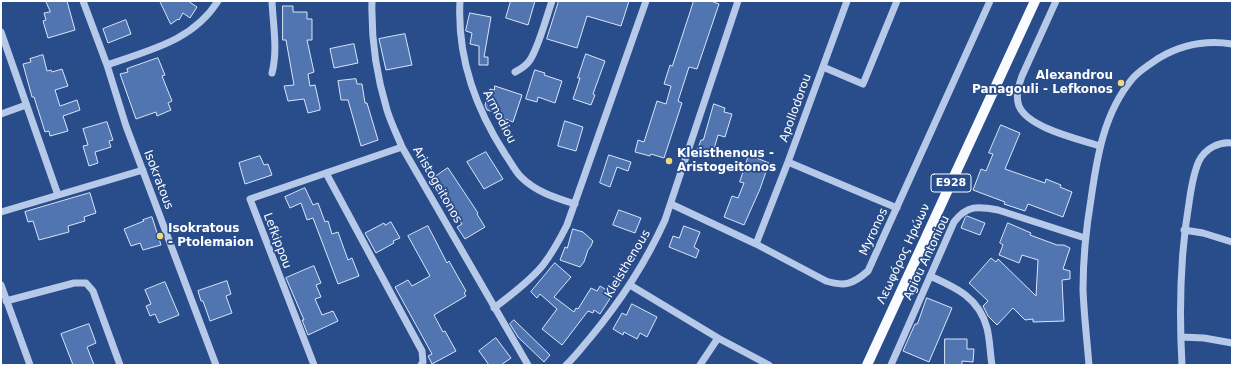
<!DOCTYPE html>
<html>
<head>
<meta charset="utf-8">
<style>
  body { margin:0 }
  #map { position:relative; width:1233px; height:366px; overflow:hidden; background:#294c8a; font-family:"DejaVu Sans",sans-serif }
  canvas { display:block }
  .frame { position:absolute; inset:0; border:2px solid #fff; pointer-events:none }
</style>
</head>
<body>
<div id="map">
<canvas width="1233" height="366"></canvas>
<div class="frame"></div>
</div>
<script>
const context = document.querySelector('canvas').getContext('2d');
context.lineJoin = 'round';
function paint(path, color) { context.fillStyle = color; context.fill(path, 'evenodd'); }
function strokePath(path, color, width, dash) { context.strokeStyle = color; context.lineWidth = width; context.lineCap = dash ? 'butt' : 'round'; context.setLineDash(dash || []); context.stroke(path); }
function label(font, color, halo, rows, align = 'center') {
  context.font = font + ' "DejaVu Sans",sans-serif'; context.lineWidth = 3.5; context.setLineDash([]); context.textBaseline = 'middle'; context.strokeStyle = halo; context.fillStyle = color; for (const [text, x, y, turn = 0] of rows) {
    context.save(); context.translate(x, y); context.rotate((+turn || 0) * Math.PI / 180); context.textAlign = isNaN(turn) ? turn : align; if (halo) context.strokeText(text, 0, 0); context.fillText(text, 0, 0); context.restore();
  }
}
const building = new Path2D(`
  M46,1H67L75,30L48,38L43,21L46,20L44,13L50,12Z
  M160,1H188L197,7L190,18L183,13L179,20L178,19L171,24Z
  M511,1H535L528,25L506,18Z
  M559,1H629L621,26L587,16L577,48L547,39Z
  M694,1H711L719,4L697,69L689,67L678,101L682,103L664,158L651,154L650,156L635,152L638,140L644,142L657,101L666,104L671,86L664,84L670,65L672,66Z
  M283,6H293V12H307V19H312V40H307L314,72L308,74L310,86L315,85L320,107V110L308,113L304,99L288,101L284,86L294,85L286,40H283Z
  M470,13L491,17L484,57H488V65H479V46L470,44L472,33L466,31Z
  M126,20L131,34L108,43L103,29Z
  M405,34L412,65L386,70L379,39Z
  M354,44L358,63L334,68L330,49Z
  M586,54L605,61L593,94L595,95L591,105L573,99L580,78H578Z
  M43,55L47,71L51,70L52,72L62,69L68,86L55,90L60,106L77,100L80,110L63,116L68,131L50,136L49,131L45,132L34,97H32L23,64L31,62L30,59Z
  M158,58L165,75L162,76L172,101L168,103L171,110L157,116L156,112L136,119L120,74L128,72L127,69Z
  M535,70L545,73L544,75L562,81L555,103L538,97L537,102L526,99Z
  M356,79L357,84H362L365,103H367L378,140L361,146L348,100H341L338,81Z
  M495,86L522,95L513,122L500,117L501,114L487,110L485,105L490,89L494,90Z
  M714,104L725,108L724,112L732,114L725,137L718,135L712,156L697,151L701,140H703Z
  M565,121L583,127L576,151L558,146Z
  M107,122L113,140L109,141L111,147L95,152L98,163L89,166L83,146L88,145L83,129Z
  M1001,125L1020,133L1005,169L1045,183L1046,179L1061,185L1060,187L1072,192L1063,217L1028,204L1025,211L1004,204L1005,202L973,190L981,169L986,171L993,154L989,153Z
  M486,152L503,179L484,189L467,162Z
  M609,155L631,162L628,171L617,167L610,187L600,183Z
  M749,155L769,163L760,189L744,225L724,217L732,196L738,198L744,183L740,182Z
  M260,156L264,165L268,164L272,175L245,184L239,163Z
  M448,168L478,213L477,214L485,227L465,239L457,227L462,224L451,208L449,209L429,181Z
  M305,188L313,205L318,203L325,222L328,221L332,234L338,232L348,260L352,258L359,276L338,284L313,218L307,220L301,203L290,208L285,197Z
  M90,193L96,213L84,217L85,221L68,226L69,232L39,240L33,221L28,222L25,212Z
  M619,210L641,218L635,233L613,225Z
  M967,216L985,223L980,235L961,228L965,218Z
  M152,217L161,245L143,250L140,243L131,246L124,229L144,221L143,220Z
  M391,222L400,238L393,241L394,243L376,253L365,233L384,223L385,225Z
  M1008,223L1031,233L1030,235L1057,245H1064L1070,248L1063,269L1070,271V279L1062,280L1064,321L1033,322V319L1025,320L1013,308L997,325L988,316L983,306L988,301L969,283L991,258L996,262L998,259L1036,296L1038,260L1022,255L1019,263L999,255L1003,245L1000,243Z
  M428,226L447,263L449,261L466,291L464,293L466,296L434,315L443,332L445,331L456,351L432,364L428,356L432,354L395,287L408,280L412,286L430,276L408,236Z
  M684,226L700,232L694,247L699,250L696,258L669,247L673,236L679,238Z
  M573,229L583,232L593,241L591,246L588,250L584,262L580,267L560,260L565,247L567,248Z
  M555,263L571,277L554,297L574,312L576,308L578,309L591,288L597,291L600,286L613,294L600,314L594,310L593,313L588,311L562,345L542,329L557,309L540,294L537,298L531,292Z
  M314,266L321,283L316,285L321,297L315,299L322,315L333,311L338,321L308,335L302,320H304L286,278Z
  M227,281L231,294L226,296L232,313L210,321L203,301H201L198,291Z
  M165,282L179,315L159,323L155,314L150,316L146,306L151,304L145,290Z
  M927,298L952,308L929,362L903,351L915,324H917Z
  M632,304L657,317L647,337L640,333L637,339L624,332L623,335L613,329L622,313L626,315Z
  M514,320L550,355L544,362L518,337L510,324Z
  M89,324L96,343L87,347L94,365H73L61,334Z
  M496,338L511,358L501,365H489L479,351Z
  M945,339H967V349H974L973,362L962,361V365H945Z`);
paint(building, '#5175b1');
strokePath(building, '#dae5f7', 1);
strokePath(new Path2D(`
  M83,1L107,65L126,126L216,365
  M272,1C273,25 278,50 272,73
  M372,1C371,38 376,74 387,110C391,123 397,135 402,147L528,365
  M460,1C457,56 476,109 505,154C510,161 515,171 521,177C536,192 556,198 575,204
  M1056,1L1022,76C1019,85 1015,95 1019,106C1028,128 1079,139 1100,146
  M1,32L58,195
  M107,65C149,50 193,41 218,1
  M823,67L863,84L897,1
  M515,72C521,69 526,66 530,60C539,46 546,18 552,1
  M1,114L26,105
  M788,162L897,208
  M326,173L422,351L423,362L421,365
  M671,204L756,244L826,281C845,287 853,284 868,271L990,1
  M1,212L143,170
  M1184,230L1203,233L1232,242
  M756,244L788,162L847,1
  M930,276C957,288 979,298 987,328C990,340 990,353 992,365
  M1,285L30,365
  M630,285L718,338L769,365
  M6,301L74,283H86L93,291L120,365
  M494,308C510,296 531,280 543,265C553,252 560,239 567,225L646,1
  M1181,337L1204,338L1232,343
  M314,365L250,199L402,147
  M566,365C575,357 582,347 590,338C620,302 646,262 665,220L738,1
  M700,365L718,338
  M891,365L954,222C967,205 978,206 998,210L1085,238
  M1089,365C1087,340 1084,315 1083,290C1083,259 1086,229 1091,199C1097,157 1104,112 1133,78C1140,70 1150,64 1159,58C1181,45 1207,40 1232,44
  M1182,365C1179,311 1180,256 1189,203C1191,189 1193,174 1199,161C1205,149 1219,141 1232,143`), '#b6c9e9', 7);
strokePath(new Path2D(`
  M867,365L1035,1`), '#f9fbfe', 10);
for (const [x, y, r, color] of [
  [1121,83,4,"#f0d87d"],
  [669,161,4,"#f0d87d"],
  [160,236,4,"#f0d87d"]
]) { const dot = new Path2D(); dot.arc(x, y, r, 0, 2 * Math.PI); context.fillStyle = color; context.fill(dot); strokePath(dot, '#294c8a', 1.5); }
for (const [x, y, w] of [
  [951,183,40]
]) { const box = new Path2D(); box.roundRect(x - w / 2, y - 9, w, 18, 3); context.fillStyle = '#294c8a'; context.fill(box); strokePath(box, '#fff', 1); }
label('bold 11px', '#fff', null, [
  ["E928",951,183]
]);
label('bold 12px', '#fff', '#294c8a', [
  ["Alexandrou",1113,76,"right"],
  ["Panagouli - Lefkonos",1113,90,"right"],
  ["Kleisthenous -",677,154],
  ["Aristogeitonos",677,168],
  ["Isokratous",168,229],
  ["- Ptolemaion",168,243]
], 'left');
label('12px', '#fff', '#294c8a', [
  ["Apollodorou",796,108,-70],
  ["Armodiou",499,117,63],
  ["Isokratous",158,180,69],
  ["Aristogeitonos",437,185,60],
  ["Myronos",874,232,-65],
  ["Lefkippou",277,241,69],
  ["Λεωφόρος Ηρώων",904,254,-65],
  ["Agiou Antoniou",927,258,-65],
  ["Kleisthenous",628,264,-59]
]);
</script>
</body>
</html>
